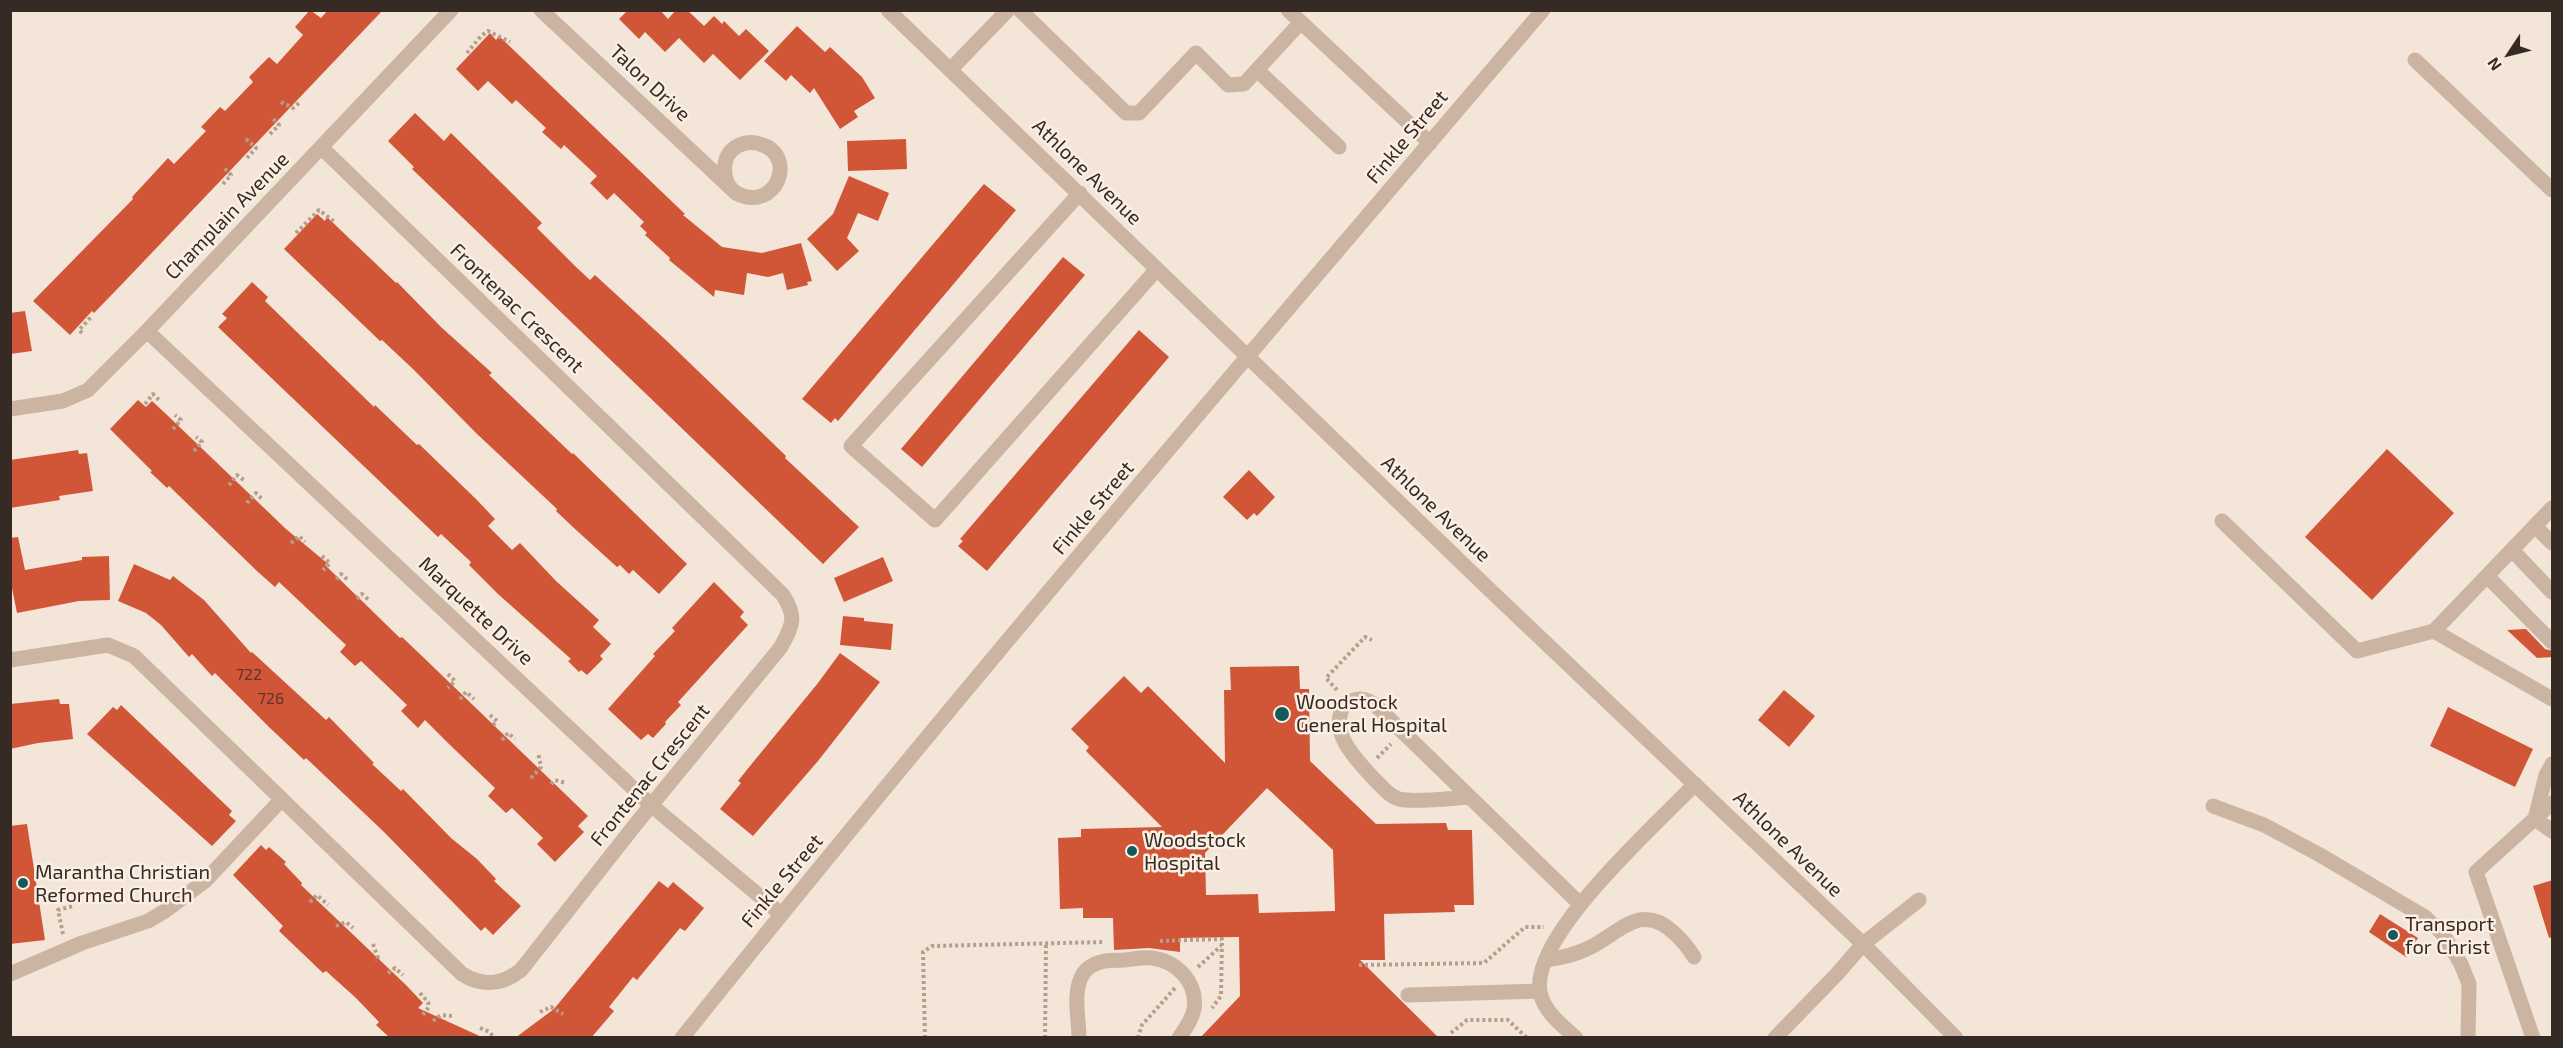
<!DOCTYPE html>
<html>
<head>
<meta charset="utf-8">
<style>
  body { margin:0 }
  #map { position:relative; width:2563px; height:1048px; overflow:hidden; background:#f3e5d7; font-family:"Exo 2",sans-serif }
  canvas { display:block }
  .frame { position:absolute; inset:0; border:12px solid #362a25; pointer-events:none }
  .north { position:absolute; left:2479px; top:24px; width:60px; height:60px; -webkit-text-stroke:4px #fbefe4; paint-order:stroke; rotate:235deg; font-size:16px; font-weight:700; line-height:24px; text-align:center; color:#362a25 }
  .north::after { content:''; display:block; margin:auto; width:21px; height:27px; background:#362a25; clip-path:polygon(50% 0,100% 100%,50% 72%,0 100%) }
</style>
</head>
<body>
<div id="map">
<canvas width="2563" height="1048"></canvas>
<div class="frame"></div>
<div class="north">N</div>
</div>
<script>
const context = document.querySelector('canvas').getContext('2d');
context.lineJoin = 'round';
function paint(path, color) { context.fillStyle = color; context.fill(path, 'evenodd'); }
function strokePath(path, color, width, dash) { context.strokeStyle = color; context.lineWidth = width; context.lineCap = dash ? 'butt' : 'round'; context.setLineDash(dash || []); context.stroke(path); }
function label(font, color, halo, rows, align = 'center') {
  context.font = font + ' "Exo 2",sans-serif'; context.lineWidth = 5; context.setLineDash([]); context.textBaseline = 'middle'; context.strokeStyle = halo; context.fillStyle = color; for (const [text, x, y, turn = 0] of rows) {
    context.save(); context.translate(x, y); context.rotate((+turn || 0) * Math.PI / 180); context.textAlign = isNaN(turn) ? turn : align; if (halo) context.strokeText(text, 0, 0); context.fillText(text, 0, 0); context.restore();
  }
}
paint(new Path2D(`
  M310,10L321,18L328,10H383L125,281L94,313L92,311L70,335L33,301L133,199L132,197L168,158L174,164L206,131L201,127L220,107L225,111L253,82L249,77L269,57L277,64L303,35L295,27Z
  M628,10H660L668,19L676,10H687L704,26L714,16L722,24L724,21L739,36L746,29L769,51L740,80L713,54L704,63L679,38L665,52L645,32L639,39L619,19Z
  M797,26L825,52L830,47L862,77L875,98L854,111L858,117L840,129L814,88L810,93L791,75L786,81L764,61Z
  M490,33L496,40L499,36L685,214L683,215L722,247L762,253L801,243L812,281L807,282L808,285L787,290L783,273L768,277L747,273L744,295L715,290L714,297L669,260L670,258L645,235L647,233L640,226L644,222L614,193L607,200L590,183L597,176L564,145L561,149L542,132L546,128L516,100L512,104L488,81L478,91L456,69Z
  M415,113L444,141L451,133L542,223L537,228L577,268L590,280L595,275L668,342L786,456L785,458L859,527L823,564L412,169L414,167L388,141Z
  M906,139L907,169L848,171L847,141Z
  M849,176L889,193L878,221L858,213L847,238L859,251L837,271L807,239L833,214Z
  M984,184L1016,210L838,421L835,418L831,423L802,399Z
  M317,214L325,221L327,217L396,283L397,282L441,327L492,373L489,375L572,454L573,453L687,564L659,594L633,570L629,574L620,565L617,567L575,529L556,511L557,509L476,433L413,369L382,340L380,341L284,249Z
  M1063,257L1085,275L922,467L901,449Z
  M252,282L268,297L265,301L374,407L375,405L417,445L419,444L476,499L495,519L488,526L512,550L520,543L556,581L599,620L593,627L611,644L600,656L603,659L587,675L581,670L579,672L568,661L571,659L498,594L469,565L471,562L441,534L438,537L218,327L227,318L222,314Z
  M25,311L32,351L10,354V313Z
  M1139,330L1169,357L987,571L958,546L963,541L960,539Z
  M138,400L146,407L152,401L166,414L286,529L327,563L325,565L400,638L402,637L424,658L588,816L578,826L584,832L555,862L537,844L543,838L512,808L506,813L488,796L495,788L449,744L425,720L418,728L401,711L407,705L381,680L361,661L355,666L340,652L346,645L279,582L275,587L258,572L169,486L167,488L150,472L152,471L110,429Z
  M2387,449L2454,513L2372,600L2305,537Z
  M78,450L79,454L87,453L93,491L59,496L60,500L10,508V460Z
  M1249,470L1275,497L1257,516L1254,513L1247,520L1223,497Z
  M18,537L25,570L82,560V557L109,556L110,600L79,601L17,613L10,578V538Z
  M883,557L893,581L844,602L834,578Z
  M134,564L170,580L173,576L204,600L251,653L252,652L326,720L329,717L374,763L372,764L401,791L403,789L451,838L477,859L496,879L494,881L521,906L493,935L485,927L481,931L384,832L306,758L304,760L269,727L215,673L212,676L192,654L189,657L161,625L146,613L118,601Z
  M714,582L744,612L740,617L748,625L678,702L681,705L665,722L666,724L653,738L648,734L641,740L608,709L655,656L653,654L675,631L672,628Z
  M843,616L864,618V621L893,624L891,650L840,645Z
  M2526,629L2545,649L2553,651V657L2537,658L2507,630Z
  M840,653L880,682L818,761L753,836L720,809L741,783L738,781L750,766L818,683Z
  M1299,666L1300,689H1309L1310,761L1376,824L1446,823L1448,830H1472L1474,905H1454L1455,912L1384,914L1385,960H1360L1439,1038H1200L1240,996L1239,937L1180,938V952L1149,948L1114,950L1113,918H1083V908L1060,909L1058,838L1081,837V829L1162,827L1086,751L1089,747L1071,729L1124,676L1141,693L1148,686L1225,763L1224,690H1231L1230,667ZM1267,788L1333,850L1335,911L1259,913L1258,894L1206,895L1205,853Z
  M1784,690L1815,716L1789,747L1758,720Z
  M59,699L60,704H69L73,739L38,743L10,749V704Z
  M121,705L232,811L229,815L236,821L212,846L87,734L113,707L117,710Z
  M2448,707L2533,749L2515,787L2430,746Z
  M27,824L45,940L10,944V826Z
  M261,845L266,850L269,847L286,862L284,864L302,883L301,885L406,985L423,1003L418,1008L484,1038H390L376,1025L379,1022L356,998L326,971L323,973L279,931L283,926L233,875Z
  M2553,880V937L2549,938L2533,886Z
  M659,881L668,888L673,882L704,908L685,931L680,928L637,980L633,977L609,1007L614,1011L591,1038H515L554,1009Z
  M2380,914L2418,938L2406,957L2369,932Z`), '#d15638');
strokePath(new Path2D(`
  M384,10H387
  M467,53L481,36L488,31L510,42
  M281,102L293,108L299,103
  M270,134L279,125L271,117
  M246,139L256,148L247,158
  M223,184L231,175L224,168
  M296,233L319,210L336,223
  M82,333L79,330L91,317
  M145,404L153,394L159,400
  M173,429L181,420L175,415
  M194,451L202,442L196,437
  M229,485L237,475L245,481
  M247,503L256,493L263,500
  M291,543L299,536L305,542
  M322,556L330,563L323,570
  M336,579L341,574L348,580
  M357,599L362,594L369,600
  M448,674L455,681L448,688
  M1337,690L1326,678L1365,637L1372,640
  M460,699L466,692L474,699
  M490,715L497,721L491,727
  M502,740L508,733L515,739
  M1377,758L1391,744
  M531,778L541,767L538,752
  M551,784L555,780L566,783
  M310,902L317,895L328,905
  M336,926L346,922L353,928
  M63,934L58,910L73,906
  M1160,941L1222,939L1221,996L1212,1008
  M373,944L378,958L376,961
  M1359,965L1484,963L1525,927H1544
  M1198,967L1221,946
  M388,973L395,968L403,975
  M420,993L428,1002L429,1007L421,1017
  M540,1012L551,1007L563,1014
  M433,1021L441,1015L453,1016
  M480,1028L490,1032L494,1038
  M1451,1033L1467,1020H1508L1527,1038
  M925,1038L923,952L932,946L1105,942
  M1045,1038L1046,943
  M1138,1038L1142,1025L1175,988`), '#b89d8c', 4, [3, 3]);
strokePath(new Path2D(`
  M541,10L736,193C776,214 799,155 760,144C754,142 748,142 742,144C723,151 721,171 729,186
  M888,10L1492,592L1863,944L1956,1038
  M1020,10L1126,113H1139L1196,53L1228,85L1244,84L1301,22
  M1288,10L1430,143
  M2415,60L2552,190
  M950,70L1008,10
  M1257,70L1339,147
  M1080,193L851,446L935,520L1157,269
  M147,331L651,805L781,914
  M10,409L63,401L88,390L147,331L451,10
  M2222,521L2357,651L2434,631L2552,508
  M2535,526L2552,543
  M2512,550L2552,592
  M2487,576L2552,642
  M2434,631L2552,699
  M10,660L108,645L134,656L462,974C483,987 502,985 521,970L635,825L781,647C793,624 797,618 783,595L322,148
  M2552,764L2546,775L2535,819L2552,831
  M1469,797C1452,798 1414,803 1399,799C1388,796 1382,786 1374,779C1356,759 1327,732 1345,703C1357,698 1363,697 1374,704L1580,904
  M2213,806L2264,825L2320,855L2425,917L2443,934L2461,964L2469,984L2468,1038
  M1546,960C1562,958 1577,954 1591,947C1621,931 1642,903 1673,932C1682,940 1688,947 1694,957
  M10,974L82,943L148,921L165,911L205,881L282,799
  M1408,995L1540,991
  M682,1038C961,689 1253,350 1543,10
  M1079,1038C1079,1019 1072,991 1083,974C1092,960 1110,960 1125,960C1134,959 1143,957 1152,958C1177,961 1198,983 1194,1009C1192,1020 1185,1029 1179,1038
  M1576,1038C1561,1024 1544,1012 1540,992C1530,936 1656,825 1695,784
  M1775,1038L1837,974L1863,944L1919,900
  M2533,1038L2476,872L2552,803`), '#ccb4a2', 15);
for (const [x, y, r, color] of [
  [1282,714,8,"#17595b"],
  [1132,851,6,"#17595b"],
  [23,883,6,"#17595b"],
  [2393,935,6,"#17595b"]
]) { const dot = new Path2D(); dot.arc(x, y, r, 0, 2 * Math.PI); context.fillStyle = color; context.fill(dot); strokePath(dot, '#fbefe4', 2); }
label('16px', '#5d352a', null, [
  ["722",249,675],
  ["726",271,699]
]);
label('20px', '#362a25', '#fbefe4', [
  ["Talon Drive",650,83,43],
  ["Finkle Street",1407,137,-50],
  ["Athlone Avenue",1087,172,44],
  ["Champlain Avenue",227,216,-46],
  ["Frontenac Crescent",517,308,44],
  ["Finkle Street",1093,508,-50],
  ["Athlone Avenue",1436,509,44],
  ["Marquette Drive",476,611,43],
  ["Frontenac Crescent",650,775,-51],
  ["Athlone Avenue",1788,844,44],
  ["Finkle Street",782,881,-50]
]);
label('20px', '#362a25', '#fbefe4', [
  ["Woodstock",1296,702],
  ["General Hospital",1296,725],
  ["Woodstock",1144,840],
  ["Hospital",1144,863],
  ["Marantha Christian",35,872],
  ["Reformed Church",35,895],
  ["Transport",2405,924],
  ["for Christ",2405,947]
], 'left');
</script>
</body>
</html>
